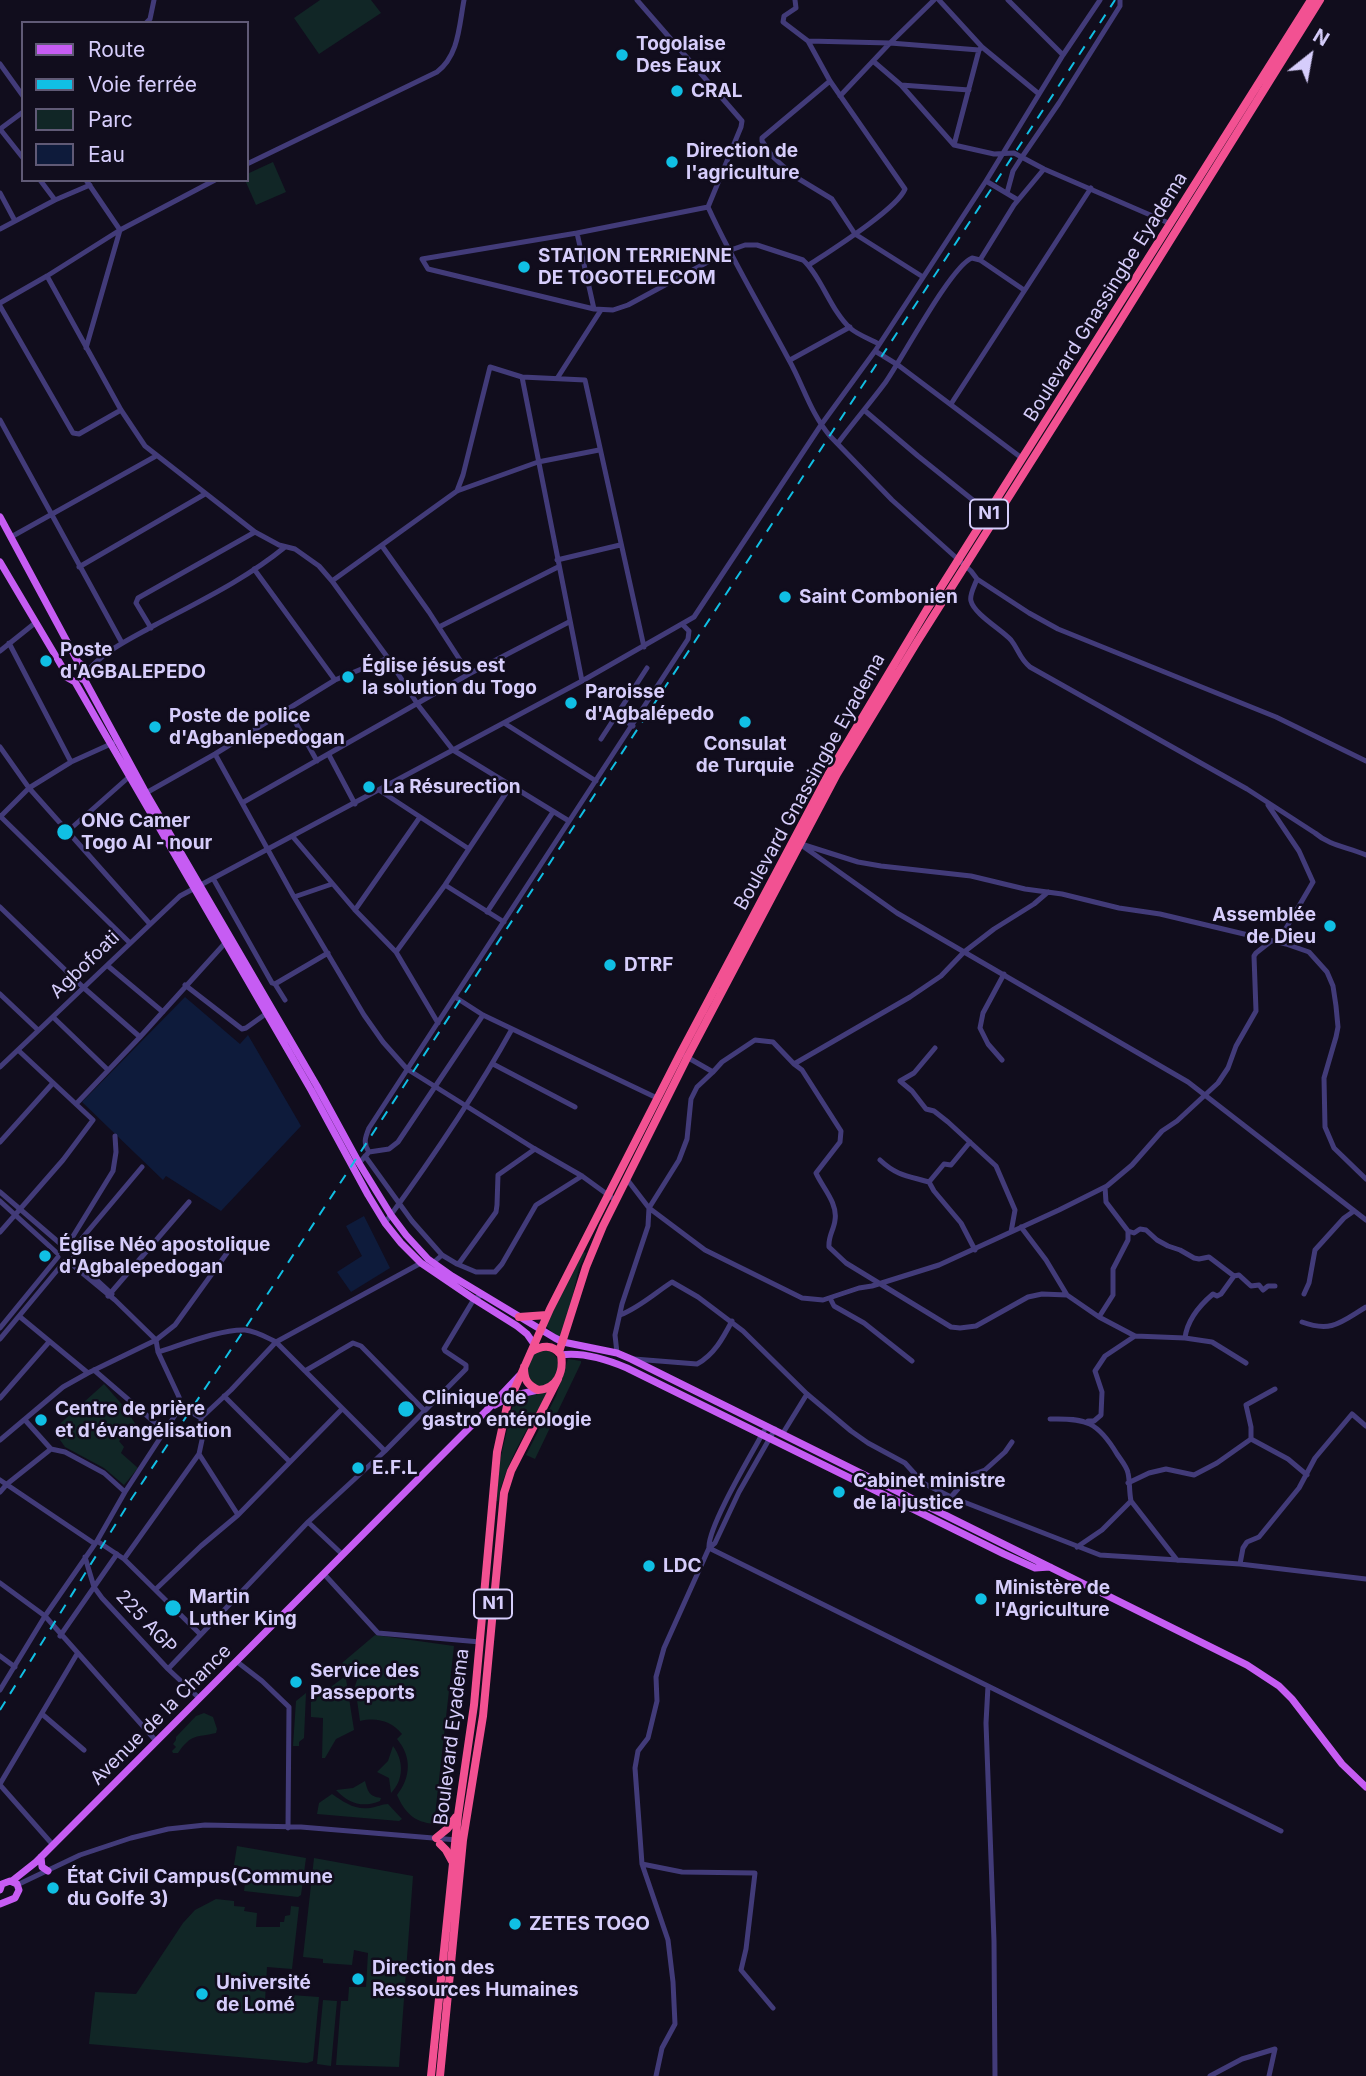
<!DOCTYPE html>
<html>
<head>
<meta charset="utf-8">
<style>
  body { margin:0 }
  #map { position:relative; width:1366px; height:2076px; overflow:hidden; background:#110d1d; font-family:Inter,sans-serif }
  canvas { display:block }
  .legend { position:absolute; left:21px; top:21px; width:228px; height:161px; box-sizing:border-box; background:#110d1d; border:2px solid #605a76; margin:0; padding:9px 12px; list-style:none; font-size:21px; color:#d6cdfb }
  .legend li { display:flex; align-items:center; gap:14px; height:35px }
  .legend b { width:35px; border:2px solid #605a76 }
  .north { position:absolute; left:1275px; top:21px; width:70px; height:70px; -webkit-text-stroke:5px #110d1d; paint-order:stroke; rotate:31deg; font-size:19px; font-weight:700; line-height:28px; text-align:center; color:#d6cdfb }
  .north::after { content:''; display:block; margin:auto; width:24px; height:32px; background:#d6cdfb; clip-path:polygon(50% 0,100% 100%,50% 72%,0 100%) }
</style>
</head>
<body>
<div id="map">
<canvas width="1366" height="2076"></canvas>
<ul class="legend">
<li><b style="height:9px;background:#c65cf3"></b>Route</li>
<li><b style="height:9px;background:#10bfe4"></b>Voie ferrée</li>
<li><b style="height:19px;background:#112626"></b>Parc</li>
<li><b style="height:19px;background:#0e1b3b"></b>Eau</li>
</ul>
<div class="north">N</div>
</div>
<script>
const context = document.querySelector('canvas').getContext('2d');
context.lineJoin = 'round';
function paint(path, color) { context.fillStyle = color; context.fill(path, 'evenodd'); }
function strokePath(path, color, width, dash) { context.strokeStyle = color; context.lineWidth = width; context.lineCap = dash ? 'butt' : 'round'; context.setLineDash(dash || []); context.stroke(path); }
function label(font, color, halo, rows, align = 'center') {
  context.font = font + ' Inter,sans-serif'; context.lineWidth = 5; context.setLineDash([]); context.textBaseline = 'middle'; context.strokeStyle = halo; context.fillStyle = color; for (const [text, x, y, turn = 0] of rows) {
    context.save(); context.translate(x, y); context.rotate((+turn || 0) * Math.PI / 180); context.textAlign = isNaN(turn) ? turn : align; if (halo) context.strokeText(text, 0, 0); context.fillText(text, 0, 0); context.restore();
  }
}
paint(new Path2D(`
  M320,0H371L381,13L319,54L294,18Z
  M273,162L286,192L256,205L245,180H247V174Z
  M583,1252L586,1253L579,1268L563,1338L559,1339L545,1325Z
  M547,1350C563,1357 559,1369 553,1382C548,1384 540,1388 535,1385C524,1380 527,1360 535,1353C538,1351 544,1351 547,1350Z
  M568,1359L581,1361V1363L535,1459L526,1455L556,1396Z
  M104,1384L126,1409L136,1425L119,1441L124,1447L121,1453L138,1468L124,1485L104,1468L65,1447L53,1430Z
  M548,1391C530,1426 505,1462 498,1501H496L500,1460L514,1400Z
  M375,1635L454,1646L434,1824C414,1822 405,1813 397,1795C411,1777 412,1757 397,1739L402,1734C391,1721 377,1717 360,1721L355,1686L357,1680L342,1663Z
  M344,1677L346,1679L354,1730L336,1739L325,1758H322L323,1718L311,1717V1702Z
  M306,1693L304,1738L299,1742V1746H293L296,1701Z
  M204,1713L213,1717L217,1729L216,1733C195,1738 192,1733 178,1753H173L172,1751L176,1747L173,1744L176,1740V1737L196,1716Z
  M393,1746C404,1761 404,1780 391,1793L389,1778L377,1772L388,1761Z
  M365,1781C368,1792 369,1796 381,1798L380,1801C363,1808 349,1804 336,1790L353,1788Z
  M332,1794C344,1802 354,1810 370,1808C377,1807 382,1804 388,1804L402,1819L399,1821L317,1814L319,1803Z
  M237,1846L306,1858L301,1895L298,1897L244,1891L247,1868L234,1865Z
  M314,1858L413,1876L399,2067L336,2065L341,2001H348L349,1987H366L368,1953L354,1950L352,1965L323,1963V1959L303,1957Z
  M216,1899L234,1901V1906L245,1907L244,1911L257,1913L256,1927H280V1922H284L285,1916L290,1915L291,1906L299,1907L292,1969L267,1967L265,2001L289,2004L291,1995L319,1997L313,2061L307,2063L89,2044L95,1992L136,1994L183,1923L195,1910Z
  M323,2000L337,2001L331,2066L317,2064Z`), '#112626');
paint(new Path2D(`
  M185,997L240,1044L248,1035L301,1126L221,1211L166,1176L163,1180L82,1102Z
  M364,1216L390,1268L351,1292L337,1272L362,1256L346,1226Z`), '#0e1b3b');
strokePath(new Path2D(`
  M637,0L742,121L741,127L708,207C732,260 762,309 789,360C803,385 811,414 830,436L892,500L971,571L977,579L1029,613L1058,629L1276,717L1366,761
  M795,0L796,8L784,16L783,22L808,41L830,81L905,189C897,209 830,251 809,265
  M939,0L982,47L1039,94
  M1008,0L1063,55
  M146,23L150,19L154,0
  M808,41L890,43L979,50L982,47
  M873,61L901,85L954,145L994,154L1014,153L1044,169L1171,224
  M0,64L23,96
  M830,81L762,138V141L772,156L794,176L832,199L855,234L923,277
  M901,85L969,90
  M840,96L890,43L934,0
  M23,112L0,129L23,158
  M954,145L979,50
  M247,164L437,72C459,55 459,26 464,0
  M40,180L55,200
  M86,180L120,230
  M986,181L1018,200
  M0,193L15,221
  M1007,193L1013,171L1022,157L1059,103L1120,6V0
  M708,207L577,233L422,259L428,269L594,309L613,310L628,305L728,251L745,245H757L803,260C821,276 831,311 850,328C858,335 870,339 879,344
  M0,229L55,200L90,185
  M577,233L594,309
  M980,260L1014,205L1044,169
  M47,276L121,410L145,446L255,532L279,545L295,549L319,566L332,581L388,658L418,705L453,750L569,821
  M0,303L47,276L120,230L215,180
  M0,306L73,433L79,434L121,410
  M86,348L120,230
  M875,351L898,365L1023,459
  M790,360L850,327
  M522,377L582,681
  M558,377L601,310
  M951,404L1091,188
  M864,410L918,456L989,513
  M0,420L122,643
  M838,443C853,423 870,403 885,383C902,359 951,266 972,258L980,260L1024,290
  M457,491L463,475L490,367L522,377L585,380L644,647
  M11,537L156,456
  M382,546L429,612L469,674
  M557,560L620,545
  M79,567L205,494
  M254,569L335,680
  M977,579C975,585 969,595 971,601C974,614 1002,630 1011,640C1019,650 1019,658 1030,667L1247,789L1315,833C1330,846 1348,847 1366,855
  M332,581L457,491L538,462L599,450
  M439,627L558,567
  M151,628L136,603L138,598L255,532
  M9,643L71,762
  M0,651L35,623
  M85,674C103,651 130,639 155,625C200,601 246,579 285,547
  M288,709L317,761
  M617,716L633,726
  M504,723L596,781
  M601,739L647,668
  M0,747L29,788L150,924
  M215,754L294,897L364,1015L383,1042L407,1069L535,1149L582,1176L615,1200
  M329,755L355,804
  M379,790L469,849
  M146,793L215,754L335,680L388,658
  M242,803L469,674L569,622
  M1268,805L1299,851L1313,882L1278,942
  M0,816L130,943
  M0,817L29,788L71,762L113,743
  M68,831L130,776
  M293,837L355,910L396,952L438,1023
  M798,843L858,862L881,866L971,876L1025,889L1062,894L1119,908L1160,914L1286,944L1309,952L1327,972L1333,986L1336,1006L1338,1027L1336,1037L1324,1078L1325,1127L1334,1148L1366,1179
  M804,847L897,913L1188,1082L1366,1220
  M214,880L272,983L275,984L328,953
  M445,885L504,922
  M294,897L332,884
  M0,907L84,988L140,1037
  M355,910L420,817
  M487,912L553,812
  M396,952L445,885L510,787
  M108,966L163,1012
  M275,984L285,1000
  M185,985L242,1029L246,1028L267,1013
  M0,994L38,1030
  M455,997L483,1015L657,1098
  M53,1017L108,1070
  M935,1048L914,1073L900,1081L912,1091L926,1109L934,1111L948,1122L996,1166L1015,1210L1011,1232
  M685,1056L713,1072L722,1062L755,1040L773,1042L794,1064L910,997L941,976L964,952L994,929L1034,904L1048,892
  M1002,1060L988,1044L980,1028L983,1013L1004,974
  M493,1064L575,1107
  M794,1064L802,1070L841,1131L840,1142L816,1173C822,1187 838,1203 835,1220C834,1230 828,1236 829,1247L846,1263L951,1327L960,1328L976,1326L1028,1297L1042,1294L1067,1295L1099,1317L1135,1336L1185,1338L1212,1342L1246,1363
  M0,1067L180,896L582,681L694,617L821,425L875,351L986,181L1063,55L1100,0
  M76,1104L140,1037L226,942
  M0,1142L53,1083
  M369,1152C363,1143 365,1138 369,1128L688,639L689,631L683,625
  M365,1156L412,1221L442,1255
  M880,1160C897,1176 908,1176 929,1182L934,1191L961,1223L975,1250
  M359,1163L369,1152L389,1149L398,1142L483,1015
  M626,1178L649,1208L705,1250L802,1298L823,1300L859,1288L872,1286L939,1265L1059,1210L1107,1186L1132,1165L1162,1131L1177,1121L1218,1083L1228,1068L1236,1046L1256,1011L1254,956L1256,953L1270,942
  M929,1182L944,1164L951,1165L970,1142
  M0,1192L63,1246
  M0,1201L57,1253
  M385,1223C431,1160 475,1096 512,1029
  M1021,1227L1046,1260L1067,1295
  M1128,1231L1134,1233L1140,1229L1146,1230L1157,1240L1168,1246L1180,1250L1194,1258L1199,1259L1209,1257L1234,1276L1239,1275L1251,1286L1259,1285L1263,1290L1268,1286H1275
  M0,1232L63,1160L93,1120L18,1050
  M67,1246L113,1171L116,1152L115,1136
  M73,1249L142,1167
  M73,1258L112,1294
  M433,1263L442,1255L457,1264L460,1262L496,1212L497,1205L498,1175L535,1149
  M457,1264L476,1272H495L502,1264L536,1205L582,1176
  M1304,1294L1309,1283L1315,1250L1344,1218L1354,1211
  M108,1296L189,1202
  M830,1298L834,1306L864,1323L912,1361
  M620,1315C639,1308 655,1293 672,1282L698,1297L743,1331L807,1394L851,1431L868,1443L905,1463L923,1483L951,1497L1100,1555L1240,1564L1366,1579
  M19,1316L88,1373
  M1099,1317L1113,1295V1269L1128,1240V1231L1106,1202L1105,1187
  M1302,1322C1332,1333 1341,1322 1366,1307
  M0,1328L58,1257
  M1185,1338C1187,1321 1200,1305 1213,1294L1217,1296L1221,1294L1234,1276
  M0,1339L64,1262
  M158,1352C181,1345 221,1329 245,1330C256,1331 266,1337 276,1342L385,1451
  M617,1353L615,1335L622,1304L648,1226L649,1208L679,1160L687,1139L691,1099L697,1087L713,1072
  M634,1359L697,1364C714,1355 723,1338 732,1321
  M94,1370L166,1432
  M305,1371L353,1343L361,1346L424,1410
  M224,1396L290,1462
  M0,1398L49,1342
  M181,1406L201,1418
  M1050,1419C1086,1418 1098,1422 1117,1454C1121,1460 1127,1467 1128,1473C1130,1482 1129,1491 1131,1501L1177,1560
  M25,1420L51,1449L65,1452L104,1473L125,1492
  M1088,1421H1094L1101,1415L1102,1392L1095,1371L1105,1356L1135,1336
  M783,1433L807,1394
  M1251,1439L1288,1459L1307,1475
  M0,1440L63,1387L88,1373L156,1340L175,1325L227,1253
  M199,1454L238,1515
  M0,1480L95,1544
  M1128,1483L1149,1473L1166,1469L1194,1475L1217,1463L1251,1439V1427L1246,1405L1275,1389
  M0,1492L7,1484L51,1449
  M939,1511L969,1476L985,1470L1005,1452L1012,1442
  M308,1522L343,1555
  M97,1541L124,1559L200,1634
  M1077,1547L1102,1530L1131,1501
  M709,1548L1281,1831
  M709,1548C707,1528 752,1453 764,1431
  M85,1557L94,1587L102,1598L168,1669L199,1698
  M124,1559L199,1454L202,1440L201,1418L231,1390L276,1342L421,1263
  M1240,1564L1243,1548L1247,1542L1259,1537L1299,1488L1315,1458L1352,1414L1366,1426
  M324,1574L378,1633L480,1642
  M0,1583L45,1616L157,1742
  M156,1589L201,1546L238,1515L342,1409
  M60,1636L117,1554
  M0,1656L15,1667
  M236,1661L262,1681L289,1707L288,1828
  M168,1669L308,1522L385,1451L466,1369V1365L445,1351L444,1349L474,1299L482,1295
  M988,1686L986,1723L994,1941L995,2076
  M0,1690L45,1616L97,1541L125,1492L181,1406L179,1397L158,1352L156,1340L115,1300L69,1262
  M42,1714L84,1750
  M0,1784L77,1654
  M0,1785L53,1845
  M642,1864L682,1872L755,1873L746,1949L741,1970L773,2008
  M17,1885L80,1855L131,1838L168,1829L205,1825L301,1827L457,1840
  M656,2076L662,2048L675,2024L673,1982L668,1940L642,1864L635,1768L638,1751L648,1738L657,1701L656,1677L664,1648L709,1548L715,1543L739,1492L775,1429
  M1210,2076L1242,2059L1275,2049L1269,2076`), '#423b79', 5);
strokePath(new Path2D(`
  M0,517L78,662C85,666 87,673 82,679
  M0,562L64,670L66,677L75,682L98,722L311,1090L368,1195L385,1223L401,1243L421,1263L474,1299L517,1326L527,1334L534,1344
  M83,677L146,793L317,1086L359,1163L391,1215L406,1235L428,1259L452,1276L555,1338L563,1342L617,1353L631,1359L1247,1665L1279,1686L1292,1699L1342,1764L1366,1787
  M561,1355C582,1352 608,1360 627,1368L1004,1554L1035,1568L1050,1567
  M495,1405L511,1396L538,1390
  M41,1857L42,1867L48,1871
  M12,1881L36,1862L486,1411L519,1376
  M0,1890L2,1884L10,1881L17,1884L19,1890L15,1898L0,1904`), '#c65cf3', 7);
strokePath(new Path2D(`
  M519,1317L547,1315
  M559,1352L586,1267L603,1226L687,1058L837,774L917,642L1118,324L1320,0
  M524,1367C524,1379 527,1385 538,1390C557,1389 564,1372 561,1355C553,1344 542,1345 531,1352
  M436,1838L447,1829L456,1817
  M440,1844L446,1850L452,1861
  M431,2076L458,1815L474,1705L497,1452L507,1406L550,1309L680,1054L828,775L926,611L1311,0
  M440,2076L463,1840L483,1716L504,1493L511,1471L558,1379`), '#f25192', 8);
strokePath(new Path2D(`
  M0,1710L132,1498L244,1330L1115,0`), '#10bfe4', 2, [10, 9]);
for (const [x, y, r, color] of [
  [622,55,7,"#10bfe4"],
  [677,91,7,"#10bfe4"],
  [672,162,7,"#10bfe4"],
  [524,267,7,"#10bfe4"],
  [785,597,7,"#10bfe4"],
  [46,661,7,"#10bfe4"],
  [348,677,7,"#10bfe4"],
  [571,703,7,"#10bfe4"],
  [745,722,7,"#10bfe4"],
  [155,727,7,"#10bfe4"],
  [369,787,7,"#10bfe4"],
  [65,832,9,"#10bfe4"],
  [1330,926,7,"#10bfe4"],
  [610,965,7,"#10bfe4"],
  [45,1256,7,"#10bfe4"],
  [406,1409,9,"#10bfe4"],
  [41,1420,7,"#10bfe4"],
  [358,1468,7,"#10bfe4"],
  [839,1492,7,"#10bfe4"],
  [649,1566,7,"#10bfe4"],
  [981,1599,7,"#10bfe4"],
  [173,1608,9,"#10bfe4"],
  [296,1682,7,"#10bfe4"],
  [53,1888,7,"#10bfe4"],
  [515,1924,7,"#10bfe4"],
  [358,1979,7,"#10bfe4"],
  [202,1994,7,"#10bfe4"]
]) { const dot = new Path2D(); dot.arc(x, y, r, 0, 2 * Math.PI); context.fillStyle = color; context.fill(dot); strokePath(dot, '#110d1d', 2.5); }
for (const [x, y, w] of [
  [989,514,38],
  [493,1604,38]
]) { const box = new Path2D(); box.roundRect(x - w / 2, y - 14.5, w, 29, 5); context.fillStyle = '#110d1d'; context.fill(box); strokePath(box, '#d6cdfb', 2); }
label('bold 18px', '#d6cdfb', null, [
  ["N1",989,514],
  ["N1",493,1604]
]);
label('bold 19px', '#d6cdfb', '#110d1d', [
  ["Togolaise",636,44],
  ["Des Eaux",636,66],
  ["CRAL",691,91],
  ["Direction de",686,151],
  ["l'agriculture",686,173],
  ["STATION TERRIENNE",538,256],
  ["DE TOGOTELECOM",538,278],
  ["Saint Combonien",799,597],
  ["Poste",60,650],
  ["d'AGBALEPEDO",60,672],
  ["Église jésus est",362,666],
  ["la solution du Togo",362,688],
  ["Paroisse",585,692],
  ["d'Agbalépedo",585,714],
  ["Poste de police",169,716],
  ["d'Agbanlepedogan",169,738],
  ["Consulat",745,744,"center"],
  ["de Turquie",745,766,"center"],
  ["La Résurection",383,787],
  ["ONG Camer",81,821],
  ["Togo Al - nour",81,843],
  ["Assemblée",1316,915,"right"],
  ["de Dieu",1316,937,"right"],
  ["DTRF",624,965],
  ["Église Néo apostolique",59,1245],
  ["d'Agbalepedogan",59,1267],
  ["Clinique de",422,1398],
  ["gastro entérologie",422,1420],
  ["Centre de prière",55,1409],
  ["et d'évangélisation",55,1431],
  ["E.F.L",372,1468],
  ["Cabinet ministre",853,1481],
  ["de la justice",853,1503],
  ["LDC",663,1566],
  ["Ministère de",995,1588],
  ["l'Agriculture",995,1610],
  ["Martin",189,1597],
  ["Luther King",189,1619],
  ["Service des",310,1671],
  ["Passeports",310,1693],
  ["État Civil Campus(Commune",67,1877],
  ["du Golfe 3)",67,1899],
  ["ZETES TOGO",529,1924],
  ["Direction des",372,1968],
  ["Ressources Humaines",372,1990],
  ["Université",216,1983],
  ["de Lomé",216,2005]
], 'left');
label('19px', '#d6cdfb', '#110d1d', [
  ["Boulevard Gnassingbe Eyadema",1106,297,-58],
  ["Boulevard Gnassingbe Eyadema",810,782,-61],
  ["Agbofoati",85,965,-44],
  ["225 AGP",146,1622,47],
  ["Avenue de la Chance",161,1715,-45],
  ["Boulevard Eyadema",452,1737,-83]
]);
</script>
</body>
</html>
